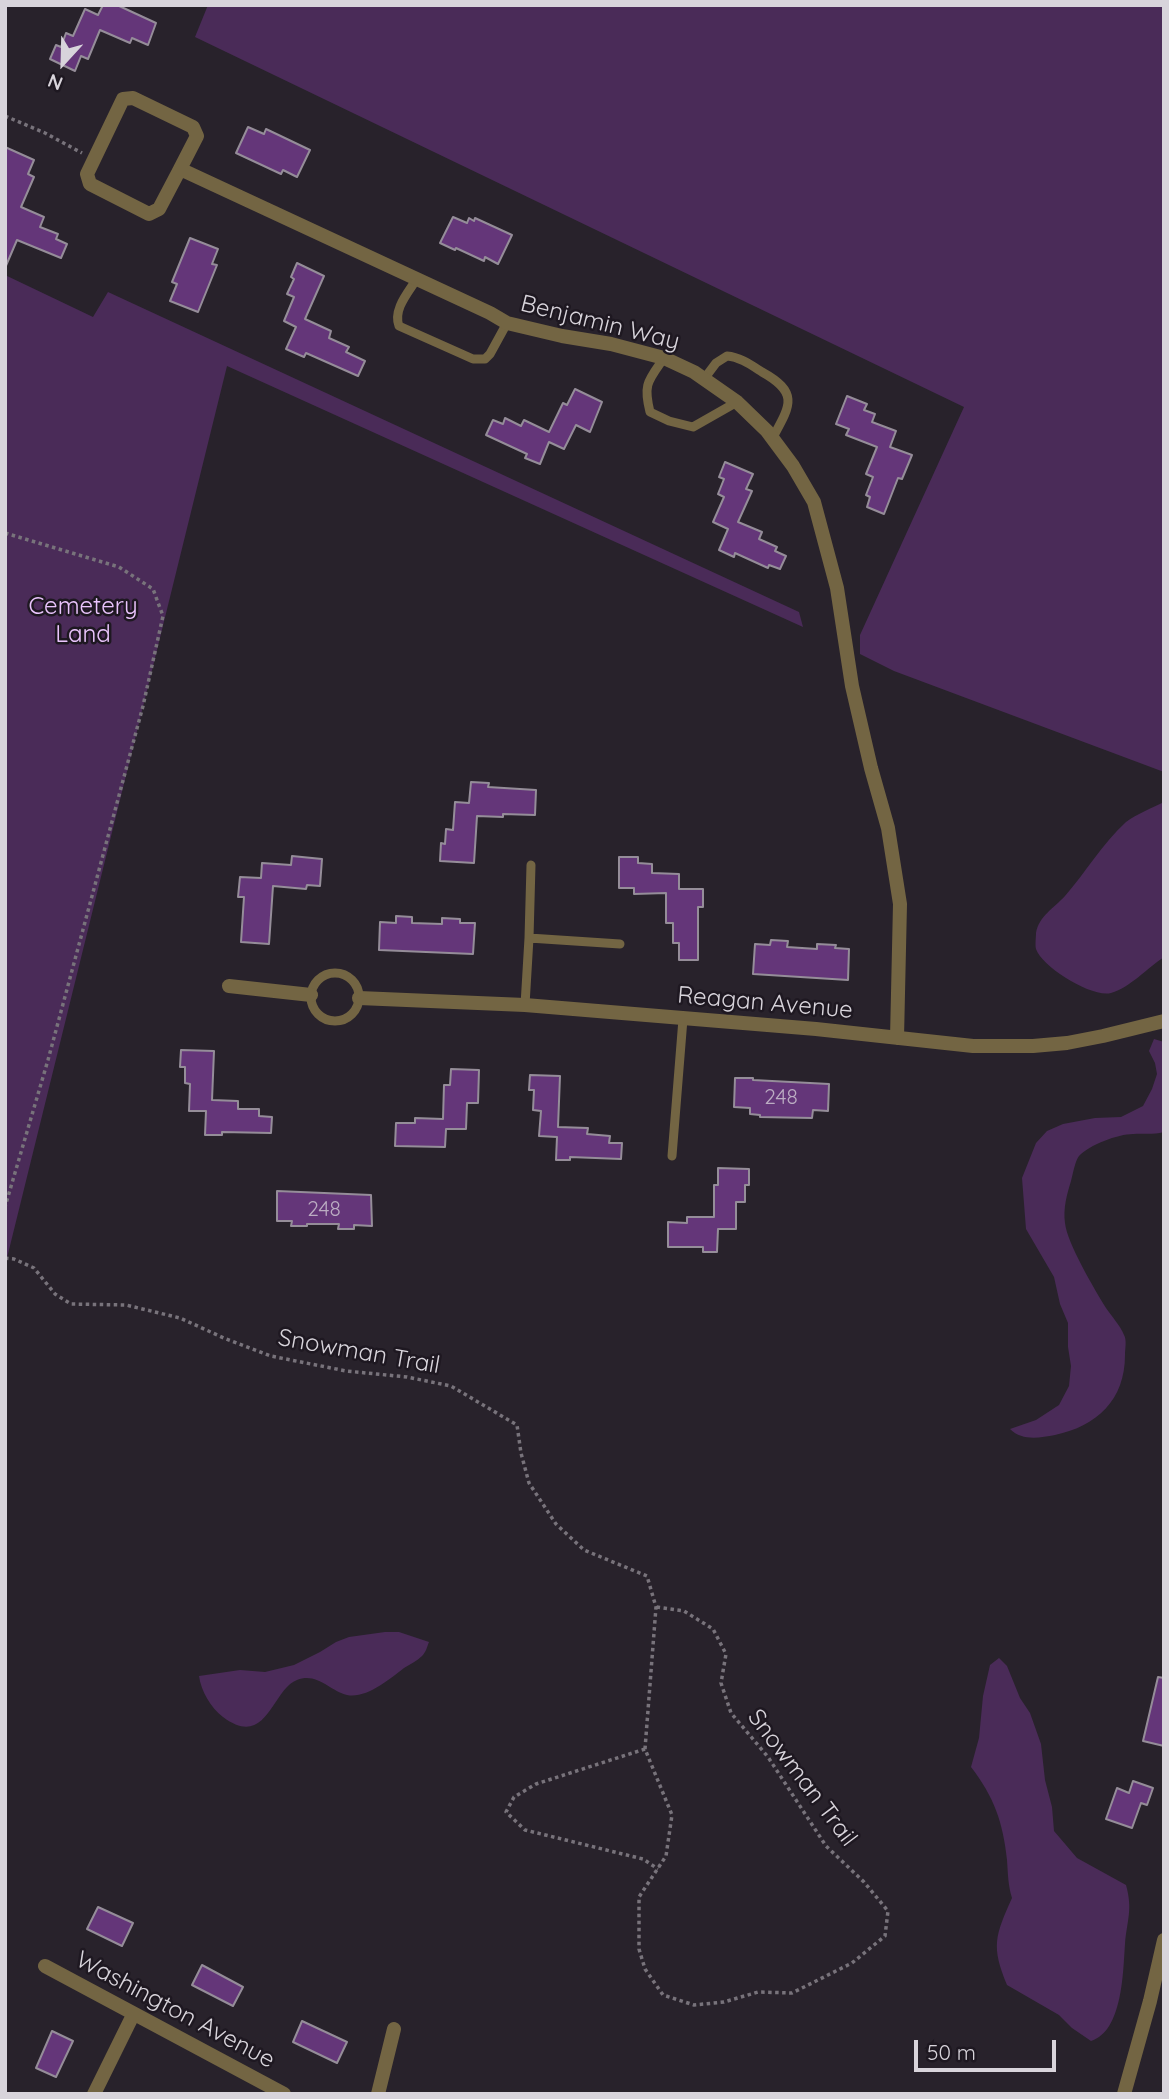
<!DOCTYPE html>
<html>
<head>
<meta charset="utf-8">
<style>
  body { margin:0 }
  #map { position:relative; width:1169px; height:2099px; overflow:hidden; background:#28222b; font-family:Quicksand,sans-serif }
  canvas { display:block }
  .frame { position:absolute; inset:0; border:7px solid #d8d4db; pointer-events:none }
  .north { position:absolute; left:28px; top:28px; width:70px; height:70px; -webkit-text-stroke:5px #1e1821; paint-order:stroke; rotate:202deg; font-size:19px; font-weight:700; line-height:28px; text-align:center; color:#d8d4db }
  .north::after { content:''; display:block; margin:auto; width:24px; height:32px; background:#d8d4db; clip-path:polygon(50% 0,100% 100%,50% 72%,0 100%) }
  .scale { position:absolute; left:914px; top:2040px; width:142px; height:32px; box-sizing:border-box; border:4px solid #d8d4db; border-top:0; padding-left:9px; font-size:21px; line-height:24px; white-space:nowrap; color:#d8d4db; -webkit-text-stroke:5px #1e1821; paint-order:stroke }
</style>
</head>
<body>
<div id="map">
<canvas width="1169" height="2099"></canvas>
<div class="frame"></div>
<div class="north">N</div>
<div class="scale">50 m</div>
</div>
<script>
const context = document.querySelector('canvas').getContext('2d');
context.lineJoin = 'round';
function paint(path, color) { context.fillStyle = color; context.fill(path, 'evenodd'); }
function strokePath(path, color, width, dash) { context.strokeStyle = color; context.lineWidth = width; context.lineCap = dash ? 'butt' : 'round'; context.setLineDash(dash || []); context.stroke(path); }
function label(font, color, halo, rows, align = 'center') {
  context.font = font + ' Quicksand,sans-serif'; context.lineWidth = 5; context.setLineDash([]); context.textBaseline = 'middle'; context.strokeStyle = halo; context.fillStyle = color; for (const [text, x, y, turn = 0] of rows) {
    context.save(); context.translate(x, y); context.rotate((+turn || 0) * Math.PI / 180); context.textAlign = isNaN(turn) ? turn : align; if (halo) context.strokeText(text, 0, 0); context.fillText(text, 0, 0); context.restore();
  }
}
paint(new Path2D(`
  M208,5H1164V772L894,671L860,654V635L964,407L195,37Z
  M5,275L93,317L108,292L799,612L803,627L227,366L5,1266Z
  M1164,802V957C1147,968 1131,987 1111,993C1092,998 1042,967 1036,949C1035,945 1036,937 1036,933C1039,916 1054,908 1065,896C1086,872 1102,844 1126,822C1137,814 1152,808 1164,802Z
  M1154,1039L1164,1042V1132C1152,1135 1144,1133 1133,1134C1118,1134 1089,1145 1079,1156C1075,1161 1073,1174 1071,1181C1067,1194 1063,1208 1065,1223C1067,1243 1095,1290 1106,1308C1112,1317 1120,1325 1124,1335C1127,1340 1125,1349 1125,1355C1125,1400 1097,1426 1055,1435C1039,1438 1022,1441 1010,1429L1036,1420L1059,1405L1069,1386L1071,1366L1068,1347V1323L1060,1304L1054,1277L1026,1229L1022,1178L1036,1143L1047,1131L1063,1124L1095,1118L1121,1117L1143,1106L1152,1089L1157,1074L1155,1063L1149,1051Z
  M385,1632H399L429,1642C427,1647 426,1652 422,1656C417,1661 410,1664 404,1668C390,1679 366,1699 347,1695C330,1691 317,1672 297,1680C272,1689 267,1750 223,1717C211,1708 201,1691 199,1676L240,1670L265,1672L294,1665L320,1652L336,1642L349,1637Z
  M999,1658L1007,1666L1020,1698L1030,1713L1041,1744L1045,1780L1052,1807L1054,1831L1077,1858L1126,1885C1133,1910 1127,1920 1125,1944C1123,1971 1123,2031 1091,2041L1072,2028L1059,2015L1007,1985C991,1946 995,1936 1012,1898C1008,1885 1008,1874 1007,1860C1003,1822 994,1797 971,1767L979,1738L983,1696L990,1665Z`), '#4a2b58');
const building = new Path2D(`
  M103,5H117L156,23L148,45L132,38L130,43L100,30L88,59L81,56L75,71L50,59L56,45L61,47L66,33L73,36L85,9L98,15Z
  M248,127L264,134L266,129L310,150L297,177L283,170L281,174L236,153Z
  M5,147L34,160L28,174L34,177L21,207L44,217L40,227L58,234L56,239L67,244L61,258L17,240L5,268Z
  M453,217L467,223L469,218L474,221L475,218L512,235L498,264L485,257L484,261L456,248L455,250L440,243Z
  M190,238L218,249L212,264L217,265L198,312L170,301L177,284L172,282Z
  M297,263L324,276L305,319L331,331L329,338L349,347L346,352L365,361L358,376L306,353L304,357L286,349L296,327L284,321L294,297L287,294L294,279L291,277Z
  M575,389L602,402L590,432L576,425L564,449L549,442L540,464L525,458L527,454L486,435L493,420L503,424L505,418L521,426L524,420L549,432L563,403L567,405Z
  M847,396L867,404L864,410L875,414L872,422L896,431L890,447L912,455L902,479L898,478L884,514L867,507L870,497L866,495L873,477L866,474L877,447L846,435L849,429L836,424Z
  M725,462L753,474L746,489L752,491L738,522L762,532L759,539L777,547L775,551L786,556L780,569L769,565L768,568L735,553L734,557L719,550L728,529L713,522L724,497L718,494L724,479L719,477Z
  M471,782L489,783L488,787L536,790L535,815L503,814V817L477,816L474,863L440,861L441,843L445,844L446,829L453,830L455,802L469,803Z
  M292,856L322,859L320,886L307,885L306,889L273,886L269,944L241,942L244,897H238L240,877L261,878L262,863L291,865Z
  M619,857H638V863L652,864V873L679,874V889H703V907H698V960H679V943H673V923H666V893L634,894V888H619Z
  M396,916L412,917V923L442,924V918L460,919V923H475L473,954L379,950L380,922L396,923Z
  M771,940L788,941L787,947L817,949V944L836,945L835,948L849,949L848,980L753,974L755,944L770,945Z
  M181,1050L214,1051L212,1100L238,1101V1109H259V1116L272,1117L271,1133L222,1132V1135H205L206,1111H189L190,1084L185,1083V1067H180Z
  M451,1069L479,1070L478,1103H467L466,1129H446L445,1147L395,1146L396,1123H415V1118L443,1119L444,1085H450Z
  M530,1075L560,1076L558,1127L588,1128L587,1134L610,1136L609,1143H622L621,1159L570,1157V1160H556L557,1137L539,1136L541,1111L533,1110L534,1090H529Z
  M735,1078H753V1080L829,1084L828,1111L813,1110L812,1118L760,1117V1115L750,1114V1108L734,1107Z
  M718,1168L749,1169V1185H745V1202H736V1229H718L717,1252H703V1247H668V1222L687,1223V1217H714V1185H718Z
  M277,1191L371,1195L372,1226L354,1225V1229H338L339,1224H307V1226H291L292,1221H277Z
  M1158,1677L1164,1678V1746L1143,1741Z
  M1133,1781L1153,1788L1147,1805L1141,1803L1132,1828L1106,1819L1117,1788L1129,1793Z
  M98,1907L133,1923L122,1946L87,1929Z
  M202,1965L243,1987L233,2006L192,1985Z
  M302,2021L347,2042L337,2063L293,2042Z
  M52,2031L73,2041L56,2077L36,2068Z`);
paint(building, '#643679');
strokePath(building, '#958d99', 2);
strokePath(new Path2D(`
  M5,116L45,133L82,153
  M5,533L119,567L153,589L163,616L143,706L48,1060L5,1207
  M5,1258L14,1259L34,1268L55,1294L71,1304L126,1305L180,1318L226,1339L271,1356L346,1371L407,1377L451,1386L517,1425L521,1453L529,1483L556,1524L584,1550L647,1576L656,1607L645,1749L672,1815L666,1856L639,1897V1949L645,1969L663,1995L694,2005L724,2002L758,1992L792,1993L852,1963L885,1936L888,1911L864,1882L826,1846L768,1757L731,1713L721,1683L726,1654L713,1629L684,1611L656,1607
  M645,1749L536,1784L514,1797L506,1812L525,1830L643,1859L658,1869`), '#78737b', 3.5, [3.5, 3.5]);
strokePath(new Path2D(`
  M416,280C407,294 393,310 399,326L473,359H485L490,354L507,323
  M664,358C648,381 643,384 650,412L669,421L693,427L737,402
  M704,379L716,363L727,356C740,357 751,365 762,372C800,393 790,406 772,439
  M531,865L529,938L620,944
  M311 997a24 24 0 1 1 48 0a24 24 0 1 1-48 0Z
  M525,1005L529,938
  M672,1156L683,1019`), '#736543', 9);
strokePath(new Path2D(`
  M180,169L159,209L149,214L90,184L87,174L123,99L133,98L193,127L197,136L180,169L490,313L507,323L562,336L611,344L664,358L694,372L737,402L767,431L793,466L814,502L837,588L852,686L871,768L888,828L900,904L897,1038
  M229,986L311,995
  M359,998L525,1005L816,1029L973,1046H1033L1067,1043L1103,1036L1164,1021
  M45,1966L284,2094
  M94,2094L133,2015
  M378,2094L394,2029
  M1124,2094L1150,2001L1164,1940`), '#736543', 14);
label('21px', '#bbacc2', null, [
  ["248",781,1098],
  ["248",324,1210]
]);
label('24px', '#d8d4db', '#1e1821', [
  ["Benjamin Way",600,323,14],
  ["Reagan Avenue",765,1003,5],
  ["Snowman Trail",359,1352,10],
  ["Snowman Trail",802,1778,53],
  ["Washington Avenue",175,2010,28]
]);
label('24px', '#eac4fd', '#1e1821', [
  ["Cemetery",83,607],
  ["Land",83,635]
]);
</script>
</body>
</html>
